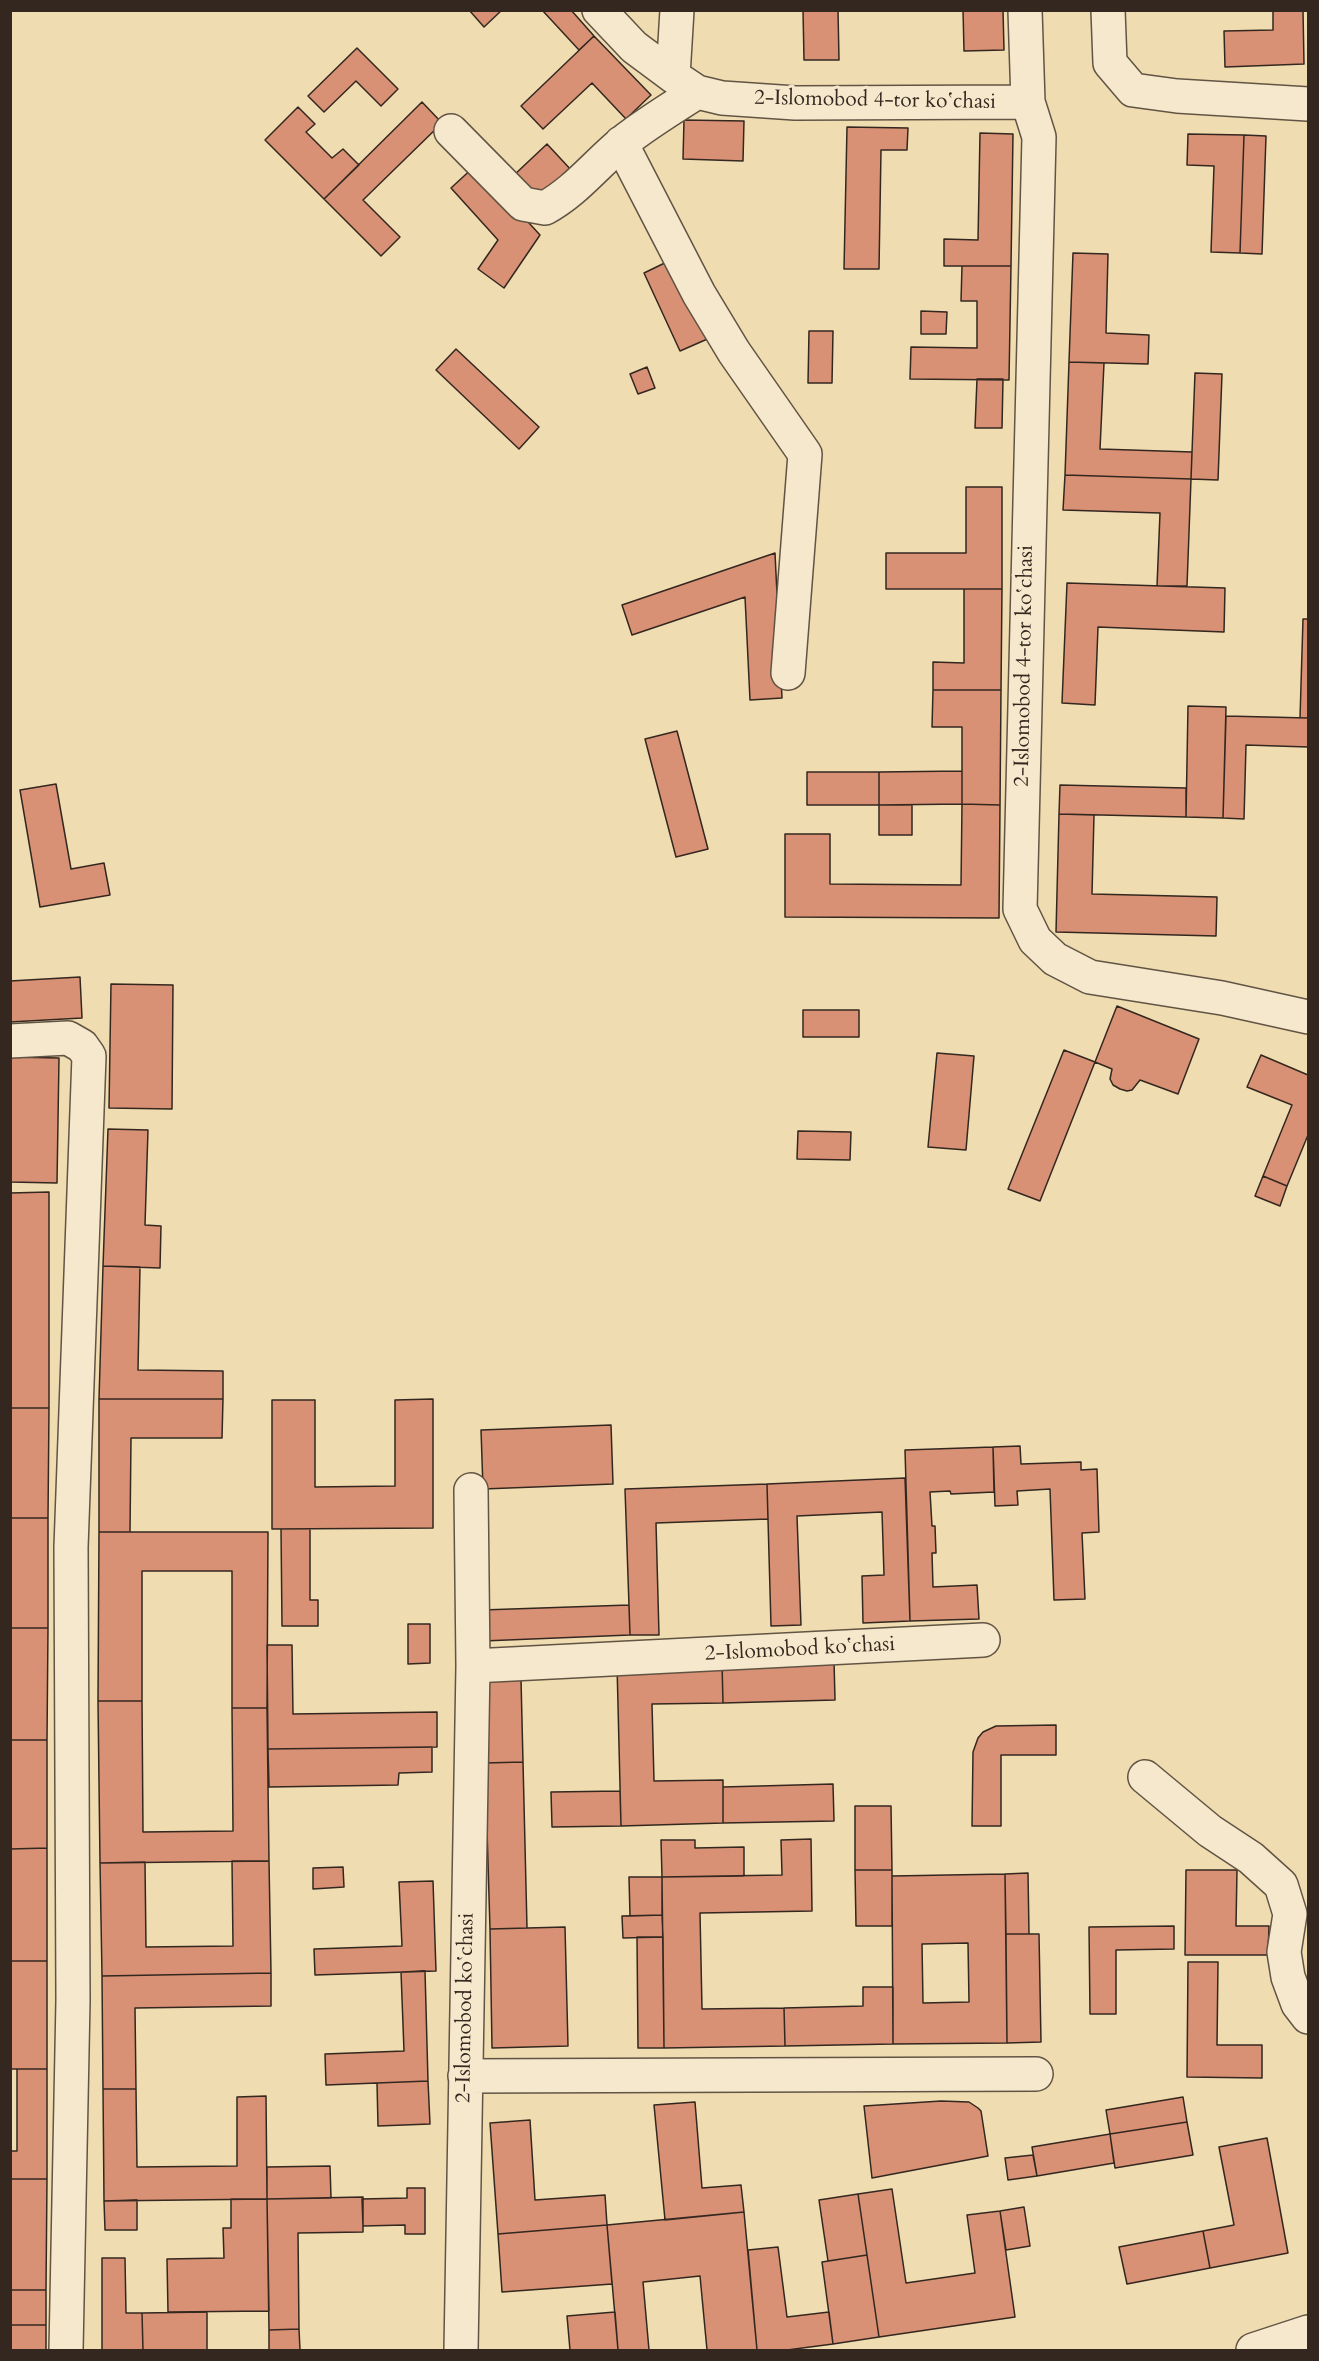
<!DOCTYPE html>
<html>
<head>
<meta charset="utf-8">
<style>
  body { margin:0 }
  #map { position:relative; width:1319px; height:2361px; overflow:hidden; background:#f0dcb1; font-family:Cardo,serif }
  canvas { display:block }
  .frame { position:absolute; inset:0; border:12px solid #33271f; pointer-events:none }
</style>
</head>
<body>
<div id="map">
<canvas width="1319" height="2361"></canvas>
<div class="frame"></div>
</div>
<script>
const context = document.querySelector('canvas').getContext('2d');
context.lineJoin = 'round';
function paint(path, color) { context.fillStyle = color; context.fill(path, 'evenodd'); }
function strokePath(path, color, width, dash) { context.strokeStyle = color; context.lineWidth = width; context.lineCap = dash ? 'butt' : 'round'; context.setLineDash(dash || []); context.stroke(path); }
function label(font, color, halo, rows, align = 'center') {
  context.font = font + ' Cardo,serif'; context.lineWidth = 6; context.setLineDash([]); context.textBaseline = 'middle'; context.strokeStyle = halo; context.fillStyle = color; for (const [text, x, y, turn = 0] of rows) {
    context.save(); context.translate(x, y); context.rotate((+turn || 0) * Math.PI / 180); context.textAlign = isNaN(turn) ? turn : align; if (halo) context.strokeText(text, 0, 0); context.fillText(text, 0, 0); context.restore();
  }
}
const building = new Path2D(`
  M469,10H502L484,27Z
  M542,10H571L594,36L579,50Z
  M803,10H838L839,60H804Z
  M963,10H1003L1004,50L964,51Z
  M1273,10H1303L1304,64L1225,67L1224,31L1273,30Z
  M594,36L651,95L626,119L592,83L543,129L521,106Z
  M357,48L398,89L381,106L356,81L324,112L308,96Z
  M422,102L442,123L363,200L400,237L381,256L324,199Z
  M298,107L315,124L306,132L332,158L343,149L359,165L324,199L265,140Z
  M684,120L744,121L743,161L683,159Z
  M847,127L908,128L907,150H881L879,269H844Z
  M980,133L1013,134L1011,266H944V239L978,240Z
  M1188,134L1244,135L1240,253L1211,252L1214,166L1187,165Z
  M1244,135L1266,136L1262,254L1240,253Z
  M547,144L573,172L539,204L513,176Z
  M476,165L540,235L504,288L478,269L498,240L451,188Z
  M1073,253L1108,254L1106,333L1149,335L1148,364L1069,362Z
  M675,258L712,337L680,351L644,273Z
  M962,266H1011L1009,380L910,379L911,347L977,348V301H961Z
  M921,311L947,312L946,334H921Z
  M809,331H833L832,383H808Z
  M456,349L539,427L519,449L436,370Z
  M1069,362L1104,363L1100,449L1192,452L1191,479L1065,475Z
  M647,367L655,388L638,394L630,374Z
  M1195,373L1222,374L1218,480L1191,479Z
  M977,379H1003L1002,428H975Z
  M1065,475L1191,479L1187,586H1157L1160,513L1063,510Z
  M966,487H1002V589H886V553H966Z
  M775,553L782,698L750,700L745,597L632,635L622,605Z
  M1067,583L1225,588L1224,632L1098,627L1095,705L1062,703Z
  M964,589H1002L1001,690H933V662L964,663Z
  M1303,619H1308V718H1300Z
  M933,690H1001L1000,805L962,804V727H932Z
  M1188,706L1226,707L1223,818L1186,817Z
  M1226,716L1308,718V747L1246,745L1244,819L1223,818Z
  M677,731L708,849L676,857L645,739Z
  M962,771V804L879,805V772Z
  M807,772H879V805H807Z
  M56,784L71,869L104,863L110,895L40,907L20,790Z
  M1060,785L1186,788V817L1059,814Z
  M962,804L1000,805L999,918L785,917V834H830V884L961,885Z
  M879,805H912V835H879Z
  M1059,814L1094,815L1092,894L1217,897L1216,936L1056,932Z
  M80,977L82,1018L10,1022V981Z
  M111,984L173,985L172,1109L109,1108Z
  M1117,1006L1199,1039L1178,1094L1140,1080L1132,1090L1127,1091L1120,1089L1113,1085L1110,1079L1112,1069L1095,1062Z
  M803,1010H859V1037H803Z
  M1064,1050L1095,1062L1040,1201L1008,1189Z
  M937,1053L974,1056L966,1150L928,1147Z
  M1261,1055L1308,1075V1135L1287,1186L1263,1176L1292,1105L1247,1087Z
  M10,1057L59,1058L57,1183L10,1182Z
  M108,1129L148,1130L145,1225L161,1226L160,1268L103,1266Z
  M798,1131L851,1132L850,1160L797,1159Z
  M1263,1176L1287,1186L1280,1206L1255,1196Z
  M49,1192V1408H10V1193Z
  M103,1266L140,1267L138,1370L223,1371V1399H99Z
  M99,1399H223L222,1438H131L130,1532H99Z
  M433,1399V1528L272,1529V1400H315V1487L395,1486V1400Z
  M10,1408H49L48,1518H10Z
  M611,1425L613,1484L483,1489L481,1430Z
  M1020,1446L1021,1464L1081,1462V1470L1097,1469L1099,1532L1082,1533L1085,1599L1054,1600L1050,1489L1017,1491L1018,1505L995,1506L993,1447Z
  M993,1447L994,1492L951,1494L950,1491L930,1492L932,1526H935L936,1553H932L933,1587L977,1585L979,1619L910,1621L905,1450Z
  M905,1478L910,1621L863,1623L862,1576L884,1575L882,1512L797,1516L801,1625L771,1626L767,1484Z
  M767,1484L768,1519L656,1523L659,1635H630L625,1489Z
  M10,1518H48V1628H10Z
  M281,1529H310V1600H318V1626H282Z
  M99,1532H268L267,1708H232V1571H142V1701H98Z
  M629,1605L630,1635L483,1641L482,1610Z
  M408,1624H430V1663L408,1664Z
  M10,1628H48L47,1740H10Z
  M267,1645H292L293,1714L437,1712V1747L268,1749Z
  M834,1660L835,1700L723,1703L722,1663Z
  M722,1663L723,1703L652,1704L654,1781L723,1780V1823L621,1826L617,1665Z
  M521,1679L523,1762L485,1763L483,1680Z
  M98,1701H142L143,1832L233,1831L232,1708H267L269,1861L100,1863Z
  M1056,1725V1755H1001V1826H972L973,1752L978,1738L983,1732L996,1726Z
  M10,1740H47V1848L10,1849Z
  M432,1747V1772L399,1773L398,1785L269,1787L268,1749Z
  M523,1762L527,1928L490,1929L485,1763Z
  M833,1784L834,1821L723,1823V1787Z
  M620,1791L621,1826L552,1827L551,1792Z
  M855,1806H891L892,1870H855Z
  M811,1839L812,1911L700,1913L702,2009L784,2008L785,2046L664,2048L662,1877L782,1875L781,1840Z
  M661,1840H695V1848L744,1847V1876L662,1877Z
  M47,1848V1961H10V1849Z
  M232,1861H269L271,1973L102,1976L100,1863L145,1862L146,1947L233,1946Z
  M343,1867L344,1887L313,1889V1868Z
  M855,1870H892V1926H856Z
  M1186,1870H1237L1236,1926H1269L1268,1955H1185Z
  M1028,1873L1029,1934H1006L1005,1874Z
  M1005,1874L1007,2043L893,2044L892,1876ZM968,1943L969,2002L923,2003L922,1944Z
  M629,1877H662V1915L630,1916Z
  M433,1881L436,1971L315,1975L314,1949L402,1946L399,1882Z
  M662,1915L663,1937L623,1938L622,1916Z
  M1174,1926V1949L1116,1950V2014H1090L1089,1927Z
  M565,1927L568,2046L492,2048L490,1929Z
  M1006,1934H1039L1041,2042L1007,2043Z
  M637,1937H663L664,2048H638Z
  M10,1961H47V2069H10Z
  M1188,1962H1218L1217,2045H1262V2078L1187,2077Z
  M425,1971L428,2081L326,2085L325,2054L404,2051L401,1972Z
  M271,1973V2006L135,2008L136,2089H103L102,1976Z
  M863,1987H893V2044L785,2046L784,2008L863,2006Z
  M17,2069H47V2179H10V2151H17Z
  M428,2081L430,2124L378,2126L377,2083Z
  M103,2089H136L137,2167L237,2166V2097L266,2096L267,2199L104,2201Z
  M1183,2097L1187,2122L1110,2134L1106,2110Z
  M941,2101L969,2102L978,2108L981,2111L988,2156L872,2178L864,2106Z
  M695,2102L702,2188L741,2185L744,2212L665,2220L654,2105Z
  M530,2120L535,2200L605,2195L607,2225L498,2234L490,2123Z
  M1187,2122L1193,2155L1115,2168L1110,2134Z
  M1110,2134L1114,2163L1037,2176L1032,2147Z
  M1267,2138L1288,2253L1210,2268L1203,2231L1234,2225L1219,2147Z
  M1033,2155L1037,2176L1008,2180L1005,2158Z
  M330,2166L331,2198L267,2199V2167Z
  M10,2179H47L46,2290H10Z
  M407,2188H425V2234H405V2225L363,2226L362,2199L407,2198Z
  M892,2189L906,2283L975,2273L967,2215L1000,2211L1015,2317L879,2337L858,2194Z
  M858,2194L867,2255L828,2261L819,2200Z
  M363,2197V2232L298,2233L299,2329L269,2330L267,2199Z
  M231,2199H267L269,2311L168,2312L167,2259L224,2258L223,2228H231Z
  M137,2200V2230H105L104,2201Z
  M1024,2207L1030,2246L1006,2250L1000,2211Z
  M744,2212L757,2350H707L700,2276L643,2282L649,2350H618L607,2225Z
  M607,2225L612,2284L502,2292L498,2234Z
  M1203,2231L1210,2268L1127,2284L1119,2247Z
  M778,2247L787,2317L829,2312L833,2344L787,2350H757L748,2250Z
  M867,2255L879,2337L833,2344L822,2262Z
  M102,2258H125L126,2313H142L143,2350H102Z
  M10,2290H46V2325H10Z
  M207,2312V2350H143L142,2313Z
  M615,2312L618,2350H570L567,2316Z
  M10,2325H46V2350H10Z
  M299,2329L300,2350H269V2330Z`);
paint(building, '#d89174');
strokePath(building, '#33271f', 1.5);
const minor = new Path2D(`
  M599,10L634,47L673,76L697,92L722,98L795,103L1028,102L1025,10
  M1108,10L1110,63L1133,90L1177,96L1308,104
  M673,76L677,10
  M1028,102L1039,137L1020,909L1035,940L1055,959L1090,977L1222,998L1308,1017
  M451,131L523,204L545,208C576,191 596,164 623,142C647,123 672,108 697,92
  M621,143L699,294L734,352L805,454L788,673
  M10,1041L68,1038L82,1046L89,1056L71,1547L73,2000L66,2350
  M473,1666L983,1640
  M1145,1777L1210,1831L1251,1858L1281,1885L1290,1914L1284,1952L1288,1977L1298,2004L1308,2017
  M465,2076L1036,2074
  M461,2350L473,1666L471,1490
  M1253,2350L1308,2332`);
strokePath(minor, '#625444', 36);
strokePath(minor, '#f5e8cc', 33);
label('21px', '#33271f', '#f5e8cc', [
  ["2-Islomobod 4-tor koʻchasi",875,101,1],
  ["2-Islomobod 4-tor koʻchasi",1025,666,-89],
  ["2-Islomobod koʻchasi",800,1650,-3],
  ["2-Islomobod koʻchasi",466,2008,-89]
]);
</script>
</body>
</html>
